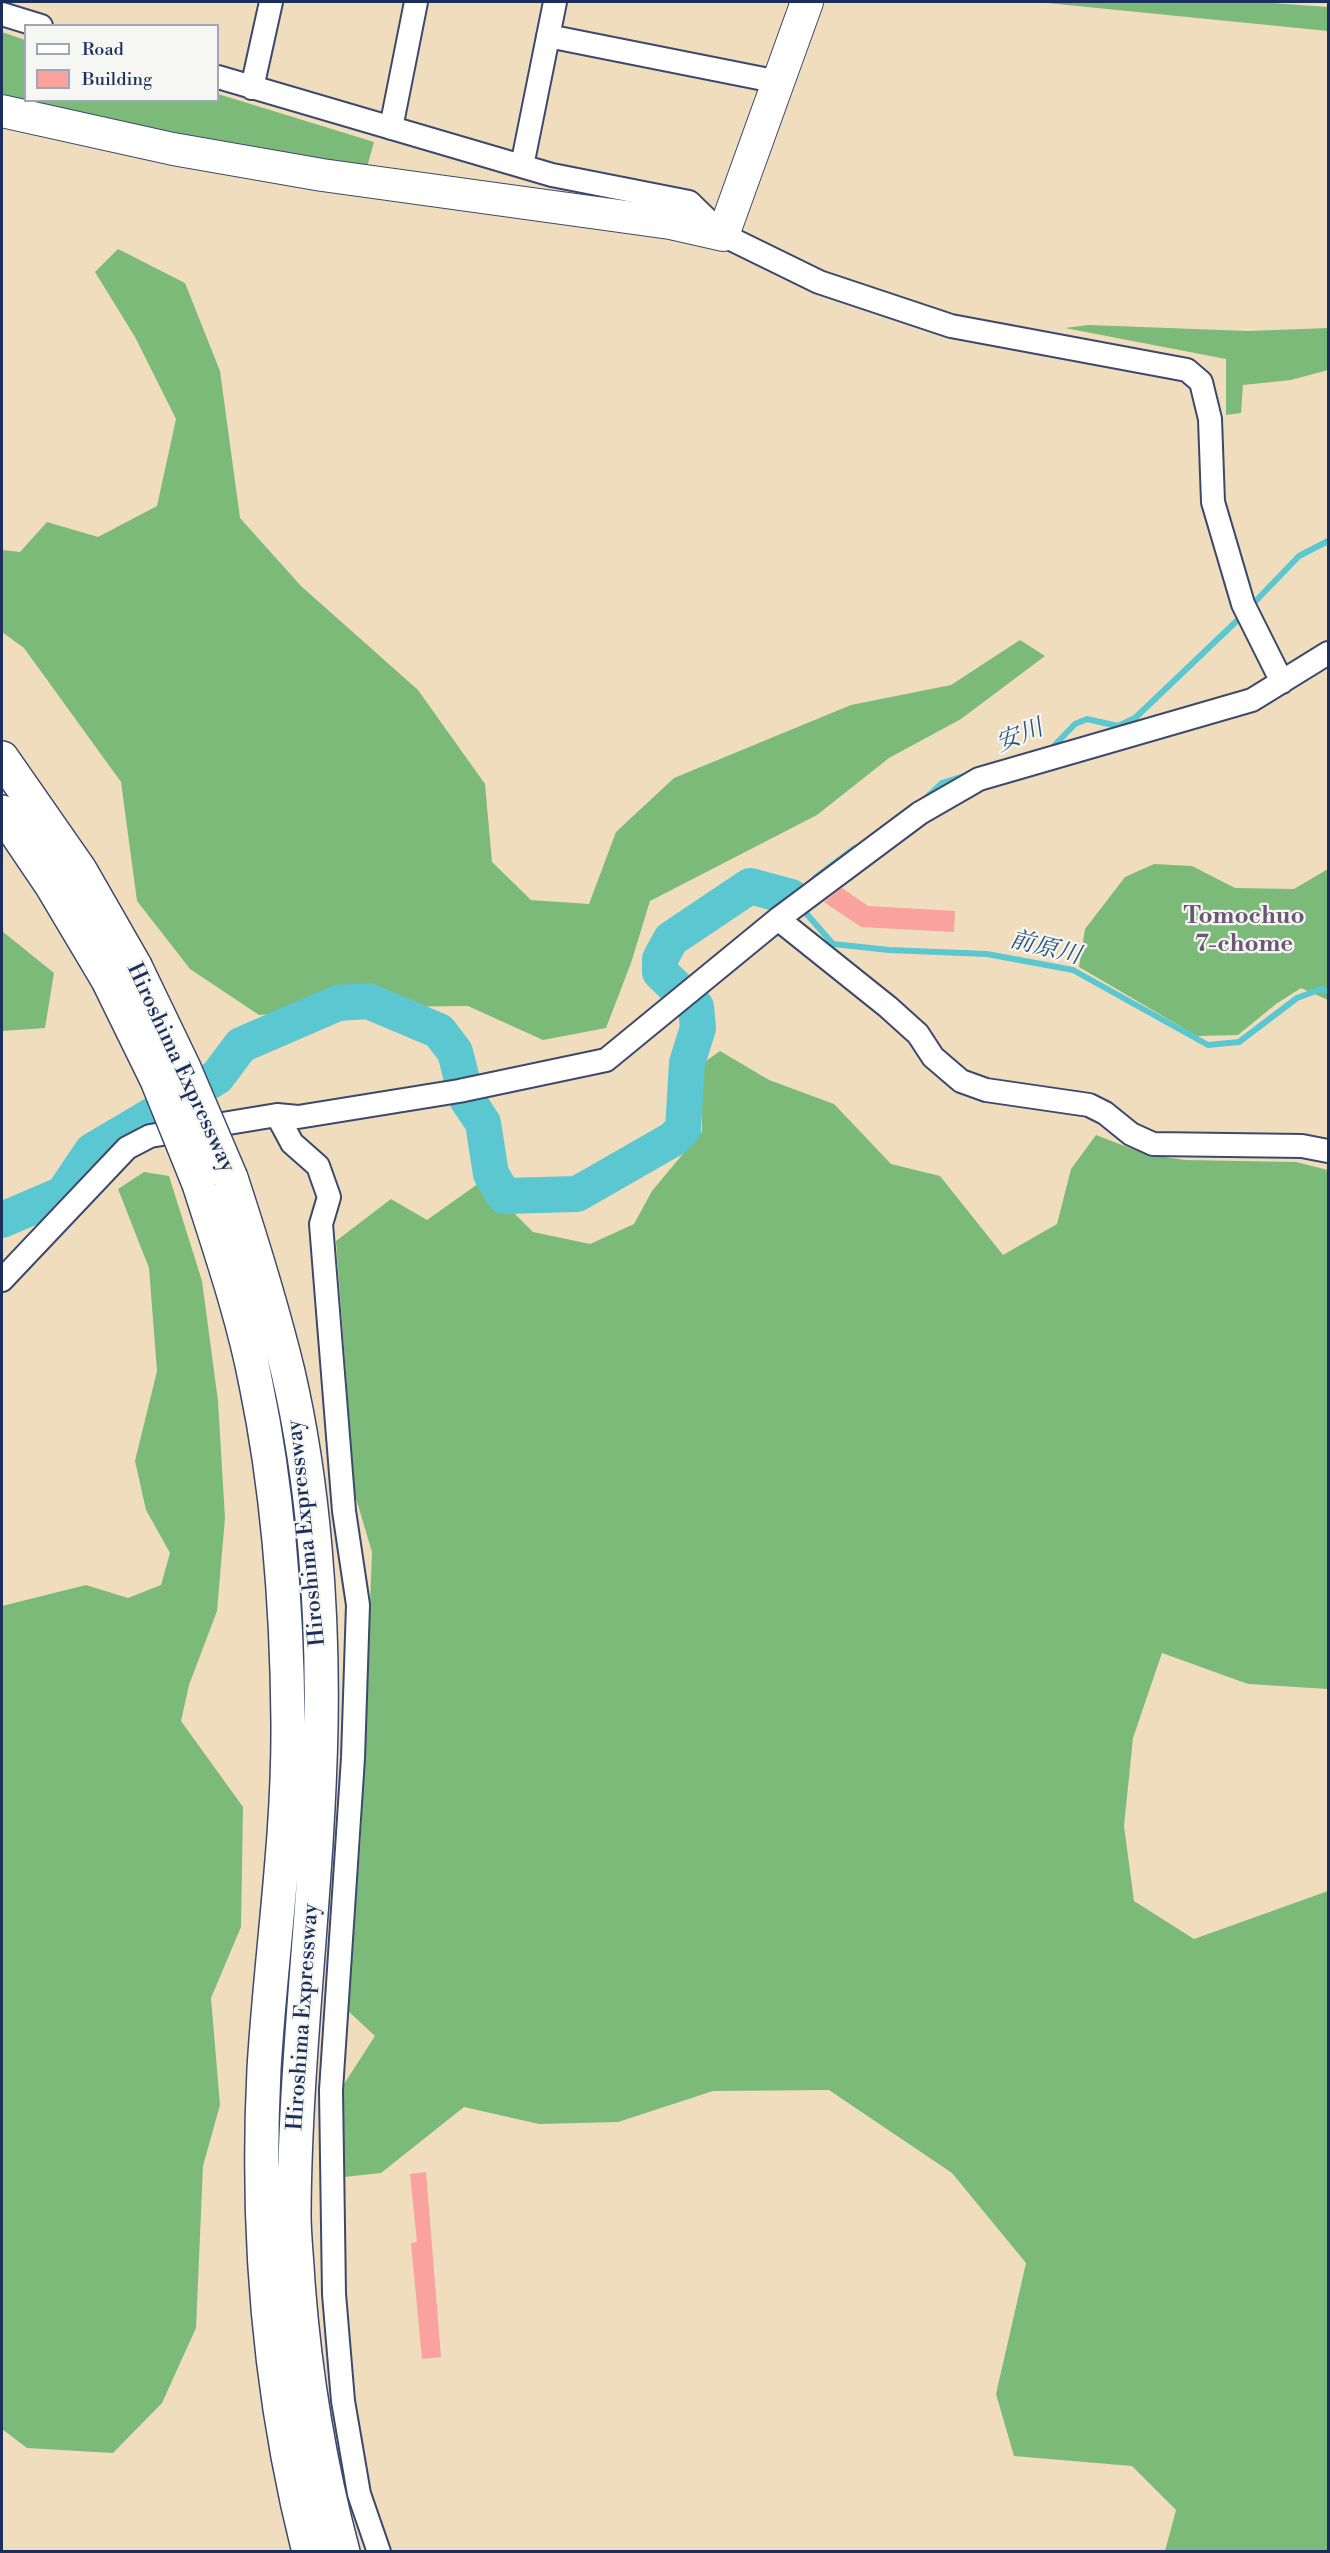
<!DOCTYPE html>
<html>
<head>
<meta charset="utf-8">
<style>
  body { margin:0 }
  #map { position:relative; width:1330px; height:2553px; overflow:hidden; background:#f0ddbe; font-family:"Libre Bodoni",serif }
  canvas { display:block }
  .frame { position:absolute; inset:0; border:3px solid #1b2f5e; pointer-events:none }
  .legend { position:absolute; left:24px; top:24px; width:195px; height:78px; box-sizing:border-box; background:#f6f6f2; border:2px solid #9ea6b7; margin:0; padding:8px 10px; list-style:none; font-size:18px; color:#1b2f5e }
  .legend li { display:flex; align-items:center; gap:12px; height:30px }
  .legend b { width:30px; border:2px solid #9ea6b7 }
</style>
</head>
<body>
<div id="map">
<canvas width="1330" height="2553"></canvas>
<div class="frame"></div>
<ul class="legend">
<li><b style="height:8px;background:#fff"></b>Road</li>
<li><b style="height:16px;background:#f9a29e"></b>Building</li>
</ul>
</div>
<script>
const context = document.querySelector('canvas').getContext('2d');
context.lineJoin = 'round';
function paint(path, color) { context.fillStyle = color; context.fill(path, 'evenodd'); }
function strokePath(path, color, width, dash) { context.strokeStyle = color; context.lineWidth = width; context.lineCap = dash ? 'butt' : 'round'; context.setLineDash(dash || []); context.stroke(path); }
function label(font, color, halo, rows, align = 'center') {
  context.font = font + ' "Libre Bodoni","Noto Serif JP",serif'; context.lineWidth = 4.5; context.setLineDash([]); context.textBaseline = 'middle'; context.strokeStyle = halo; context.fillStyle = color; for (const [text, x, y, turn = 0] of rows) {
    context.save(); context.translate(x, y); context.rotate((+turn || 0) * Math.PI / 180); context.textAlign = isNaN(turn) ? turn : align; if (halo) context.strokeText(text, 0, 0); context.fillText(text, 0, 0); context.restore();
  }
}
paint(new Path2D(`
  M1037,2H1257L1328,7V31Z
  M2,32L25,40L26,100H218V94L374,142L367,167L224,144L2,96Z
  M118,249L185,283L220,371L240,518L301,586L418,690L485,784L492,862L531,900L589,904L616,832L674,778L851,705L951,685L1020,640L1045,656L961,719L889,758L817,815L650,901L631,963L606,1028L543,1040L468,1006L369,1007L259,1015L190,969L137,901L121,782L24,648L2,632V550L20,552L47,522L98,537L157,506L176,419L135,337L95,272Z
  M1088,325L1248,331L1328,328V370L1291,380L1243,385L1241,413L1226,415V359L1065,328Z
  M1154,864L1192,866L1235,888L1294,889L1328,869V1000L1301,988L1276,1004L1238,1035L1197,1036L1079,967L1085,929L1125,877Z
  M2,931L54,973L45,1028L2,1031Z
  M720,1051L769,1080L834,1104L891,1164L940,1176L1003,1255L1057,1224L1071,1169L1096,1135L1145,1154L1185,1160L1296,1162L1328,1170V1689L1248,1684L1162,1653L1133,1738L1124,1826L1134,1901L1194,1939L1328,1891V2551H1165L1176,2510L1132,2466L1014,2456L996,2394L1026,2263L952,2173L829,2090L713,2091L618,2122L539,2124L464,2107L381,2173L344,2177V2084L375,2036L347,2010L361,1836L372,1552L355,1495L336,1241L391,1199L427,1220L482,1181L533,1232L590,1244L634,1224L652,1191L702,1131V1064Z
  M144,1172L169,1176L202,1281L218,1401L225,1518L217,1611L189,1685L181,1721L243,1807L241,1927L211,1998L220,2105L203,2166L196,2328L162,2403L113,2453L27,2448L2,2429V1606L86,1585L128,1598L161,1585L170,1553L146,1510L135,1461L157,1371L149,1268L118,1189Z`), '#7cba7a');
strokePath(new Path2D(`
  M1250,607L1299,556L1328,541
  M1051,749L1075,724L1087,719L1118,726L1135,718L1243,615
  M925,799L942,783L964,776
  M815,878L855,848
  M805,912L833,944L889,950L987,954L1073,970L1208,1045L1239,1042L1297,998L1321,989L1328,991`), '#5ac7d1', 6);
strokePath(new Path2D(`
  M2,1220L63,1194L92,1151L217,1077L241,1045L338,1003L368,1001L439,1031L455,1052L467,1099L483,1123L491,1174L504,1196L577,1194L673,1139L683,1129L687,1063L698,1028L696,1007L660,972V959L671,939L750,886L791,897`), '#5ac7d1', 36);
paint(new Path2D(`
  M842,888L868,906L955,911L954,932L861,927L824,902Z
  M426,2172L441,2357L422,2359L411,2243L417,2242L410,2174Z`), '#f9a29e');
const street = new Path2D(`
  M2,14L41,26
  M548,36L779,82
  M218,77L552,175L689,202L723,235L819,282L951,326L1187,370L1201,382L1210,419L1213,502L1243,604L1282,682
  M252,88L271,2
  M391,128L416,2
  M522,166L555,2
  M778,919L888,1007L918,1034L933,1057L961,1081L986,1090L1089,1105L1105,1113L1131,1134L1153,1144L1302,1146L1328,1151
  M277,1115L292,1143L318,1166L329,1197L321,1224L344,1511L358,1605L353,1758L331,2090L334,2294L343,2401L359,2494L379,2552
  M2,1280L127,1148L150,1136L277,1115L298,1117L459,1091L606,1060L778,919L920,813L979,779L1252,700L1328,653`);
const secondary = new Path2D(`
  M2,111L173,149L322,175L670,223L723,235L807,2`);
const highway = new Path2D(`
  M2,758L80,870L135,966
  M2,812L52,886L108,980
  M231,1178C252,1242 272,1306 288,1372C314,1484 323,1611 321,1726C318,1889 295,2051 294,2214C294,2237 297,2260 298,2283C305,2374 319,2463 343,2552
  M199,1184C220,1250 243,1316 256,1384C279,1495 287,1609 288,1722C289,1838 271,1953 264,2069C256,2230 269,2395 309,2552`);
strokePath(street, '#3b496c', 26);
strokePath(secondary, '#3b496c', 34);
strokePath(highway, '#3b496c', 36);
strokePath(street, '#fff', 22);
strokePath(secondary, '#fff', 32);
strokePath(highway, '#fff', 33);
const highwayBridge = new Path2D(`
  M135,966L184,1068L231,1178
  M108,980L157,1080L199,1184`);
strokePath(highwayBridge, '#3b496c', 36, []);
strokePath(highwayBridge, '#fff', 33);
label('22px', '#1b2f5e', '#f6f6f2', [
  ["Hiroshima Expressway",180,1068,65],
  ["Hiroshima Expressway",307,1533,-96],
  ["Hiroshima Expressway",304,2017,-86]
]);
label('italic 24px', '#2b557b', '#f6f6f2', [
  ["安川",1020,737,-22],
  ["前原川",1045,949,14]
]);
label('bold 24px', '#695774', '#f6f6f2', [
  ["Tomochuo",1244,917],
  ["7-chome",1244,945]
]);
</script>
</body>
</html>
